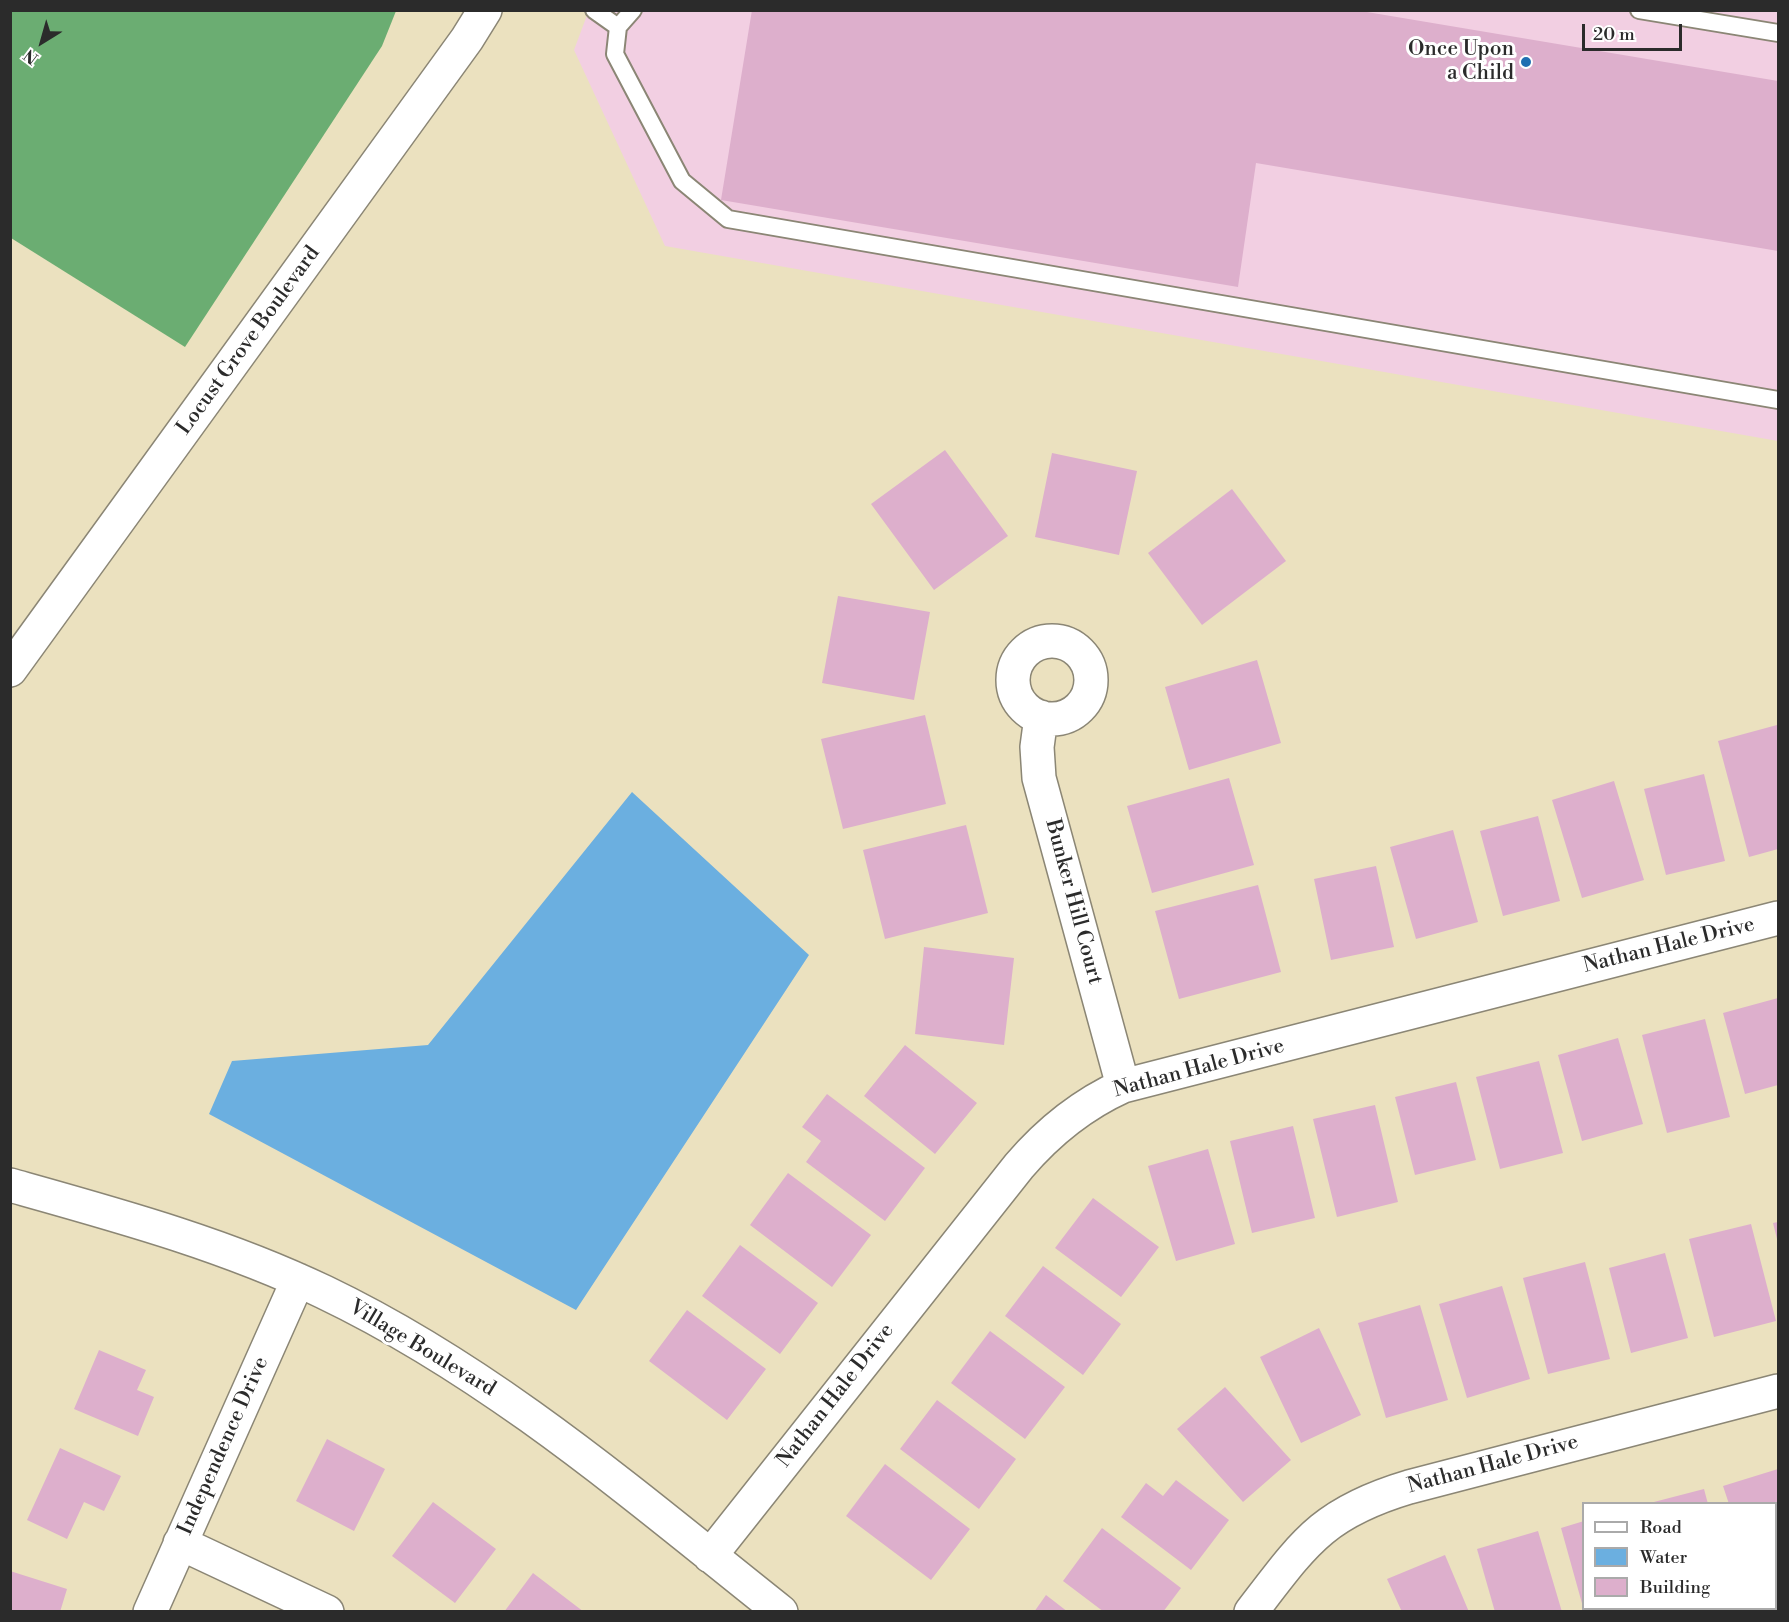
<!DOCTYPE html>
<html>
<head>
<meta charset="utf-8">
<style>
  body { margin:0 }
  #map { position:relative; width:1789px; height:1622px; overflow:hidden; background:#ebe1bf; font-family:"Libre Bodoni",serif }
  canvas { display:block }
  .frame { position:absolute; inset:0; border:12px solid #2b2b2b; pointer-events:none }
  .legend { position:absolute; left:1582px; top:1502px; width:195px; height:108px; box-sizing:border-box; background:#fff; border:2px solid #aaa; margin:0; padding:8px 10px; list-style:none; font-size:18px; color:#2b2b2b }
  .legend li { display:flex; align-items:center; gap:12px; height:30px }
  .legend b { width:30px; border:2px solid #aaa }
  .north { position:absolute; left:12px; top:12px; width:60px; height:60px; -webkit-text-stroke:4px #fff; paint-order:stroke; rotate:217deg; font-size:16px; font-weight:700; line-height:24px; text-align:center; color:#2b2b2b }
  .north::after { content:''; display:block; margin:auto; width:21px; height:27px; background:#2b2b2b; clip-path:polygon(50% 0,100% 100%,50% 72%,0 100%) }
  .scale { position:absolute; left:1582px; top:24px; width:100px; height:27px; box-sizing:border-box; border:3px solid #2b2b2b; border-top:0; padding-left:8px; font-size:18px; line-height:21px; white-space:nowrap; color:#2b2b2b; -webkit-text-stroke:4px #fff; paint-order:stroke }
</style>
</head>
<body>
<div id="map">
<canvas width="1789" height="1622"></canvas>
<div class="frame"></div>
<ul class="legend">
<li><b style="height:8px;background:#fff"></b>Road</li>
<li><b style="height:16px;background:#6bafe0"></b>Water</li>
<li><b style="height:16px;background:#ddafcc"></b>Building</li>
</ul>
<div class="north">N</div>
<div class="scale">20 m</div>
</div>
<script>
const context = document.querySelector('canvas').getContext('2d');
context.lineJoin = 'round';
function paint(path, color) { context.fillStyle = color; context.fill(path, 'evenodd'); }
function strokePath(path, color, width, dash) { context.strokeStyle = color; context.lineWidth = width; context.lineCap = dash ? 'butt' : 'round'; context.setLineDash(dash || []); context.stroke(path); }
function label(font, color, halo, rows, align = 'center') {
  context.font = font + ' "Libre Bodoni",serif'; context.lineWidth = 6; context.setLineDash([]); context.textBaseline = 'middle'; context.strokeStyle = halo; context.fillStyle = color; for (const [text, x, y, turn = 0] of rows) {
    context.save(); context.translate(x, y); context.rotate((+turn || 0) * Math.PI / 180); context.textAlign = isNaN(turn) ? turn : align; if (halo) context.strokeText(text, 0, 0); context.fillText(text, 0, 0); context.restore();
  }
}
paint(new Path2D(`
  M589,10L1778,11V441L665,246L574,50Z`), '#f2cfe2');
paint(new Path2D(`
  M10,11L11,10L396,11L382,46L185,347L11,238Z`), '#6bad72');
paint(new Path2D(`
  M632,792L809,955L576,1310L209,1114L232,1061L428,1045Z`), '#6bafe0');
paint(new Path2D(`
  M752,10H1355L1778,81V251L1256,163L1238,287L721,200Z
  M945,450L1008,536L934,590L871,504Z
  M1052,453L1137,471L1119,555L1035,537Z
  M1232,489L1286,561L1202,625L1148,553Z
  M838,596L930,612L914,700L822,683Z
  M1257,660L1281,743L1189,770L1165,687Z
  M925,715L946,804L843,829L821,739Z
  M1777,725L1778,849L1749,857L1718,741Z
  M1704,774L1725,861L1666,875L1644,789Z
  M1229,778L1254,865L1152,893L1127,806Z
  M1614,781L1644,880L1582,898L1552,800Z
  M1538,816L1560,901L1503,916L1480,831Z
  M966,825L988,913L885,939L863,850Z
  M1453,830L1478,922L1416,939L1390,847Z
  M1376,866L1394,947L1331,960L1314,879Z
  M1258,885L1281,972L1179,999L1155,911Z
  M924,947L1014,958L1004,1045L915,1034Z
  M1778,998V1085L1745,1094L1723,1013Z
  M1705,1019L1730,1117L1667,1133L1642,1035Z
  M1618,1038L1643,1124L1582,1141L1558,1055Z
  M905,1045L977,1103L935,1154L864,1096Z
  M1539,1061L1563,1153L1500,1169L1476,1077Z
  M1456,1082L1476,1160L1415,1175L1395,1097Z
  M827,1094L925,1168L885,1221L806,1162L821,1141L802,1127Z
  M1375,1105L1398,1202L1337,1217L1313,1119Z
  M1293,1126L1315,1218L1252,1233L1230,1141Z
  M1208,1149L1235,1244L1176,1261L1148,1166Z
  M788,1173L871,1235L832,1287L750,1225Z
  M1093,1198L1159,1247L1121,1297L1055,1248Z
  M1778,1222V1243L1773,1223Z
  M1751,1224L1776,1321L1714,1337L1689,1239Z
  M740,1245L818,1303L780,1354L702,1296Z
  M1665,1253L1688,1338L1631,1353L1609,1268Z
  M1585,1262L1610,1359L1548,1374L1523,1278Z
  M1043,1266L1121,1324L1083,1375L1005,1316Z
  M1502,1286L1530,1379L1467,1398L1439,1304Z
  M1420,1305L1448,1400L1386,1418L1358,1323Z
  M687,1310L766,1369L727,1420L649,1361Z
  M1319,1328L1361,1415L1301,1443L1260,1357Z
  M990,1331L1065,1387L1025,1439L951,1383Z
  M99,1350L146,1370L137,1390L154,1397L138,1436L74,1409Z
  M1225,1387L1291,1460L1243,1502L1177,1429Z
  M937,1400L1016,1459L979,1509L900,1449Z
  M327,1439L385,1469L354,1531L296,1501Z
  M60,1448L121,1476L104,1511L84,1502L67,1539L27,1520Z
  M885,1464L970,1529L931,1580L846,1516Z
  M1778,1469V1570L1776,1571V1504H1729L1723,1486Z
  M1176,1480L1229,1520L1191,1570L1121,1517L1146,1483L1163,1496Z
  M1704,1489L1708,1504H1650V1503Z
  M433,1502L496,1549L455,1603L392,1556Z
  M1584,1521V1607H1583L1561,1528Z
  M1102,1528L1181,1588L1163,1612H1104L1063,1581Z
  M1538,1531L1562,1612H1495L1477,1549Z
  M1445,1555L1469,1612H1402L1387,1579Z
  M10,1571L67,1589L60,1612H10Z
  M533,1573L584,1612H504Z
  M1046,1595L1068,1612H1034Z
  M1583,1608H1619V1609L1584,1612Z`), '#ddafcc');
const service = new Path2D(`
  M594,10L618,27L633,10
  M1639,10L1778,33
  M618,27L615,54L682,181L728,219L1778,400`);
const minor = new Path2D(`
  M1013 680a39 39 0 1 1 78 0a39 39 0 1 1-78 0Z
  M1041,717L1037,747L1039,778L1123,1086
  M10,1185C117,1215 224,1244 324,1292C493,1373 635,1496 781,1612
  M180,1543L327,1612
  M710,1556L1019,1166C1049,1131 1081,1105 1123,1086L1778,918
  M150,1612L298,1280
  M1251,1612C1304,1543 1322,1513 1409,1487L1778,1391`);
const tertiary = new Path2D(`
  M10,670L467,39L485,10`);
strokePath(service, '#8b8675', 20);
strokePath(minor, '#8b8675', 36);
strokePath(tertiary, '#8b8675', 36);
strokePath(service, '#fff', 16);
strokePath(minor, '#fff', 33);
strokePath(tertiary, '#fff', 33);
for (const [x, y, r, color] of [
  [1526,62,6,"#1f6fb2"]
]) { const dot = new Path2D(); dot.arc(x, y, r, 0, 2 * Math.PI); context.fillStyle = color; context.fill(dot); strokePath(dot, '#fff', 2); }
label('21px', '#2b2b2b', '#fff', [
  ["Once Upon",1514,50],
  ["a Child",1514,74]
], 'right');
label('21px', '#2b2b2b', '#fff', [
  ["Locust Grove Boulevard",249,341,-54],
  ["Bunker Hill Court",1073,902,75],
  ["Nathan Hale Drive",1669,946,-14],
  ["Nathan Hale Drive",1199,1069,-15],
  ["Village Boulevard",422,1349,31],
  ["Nathan Hale Drive",836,1396,-52],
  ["Independence Drive",224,1446,-66],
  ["Nathan Hale Drive",1493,1465,-15]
]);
</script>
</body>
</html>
